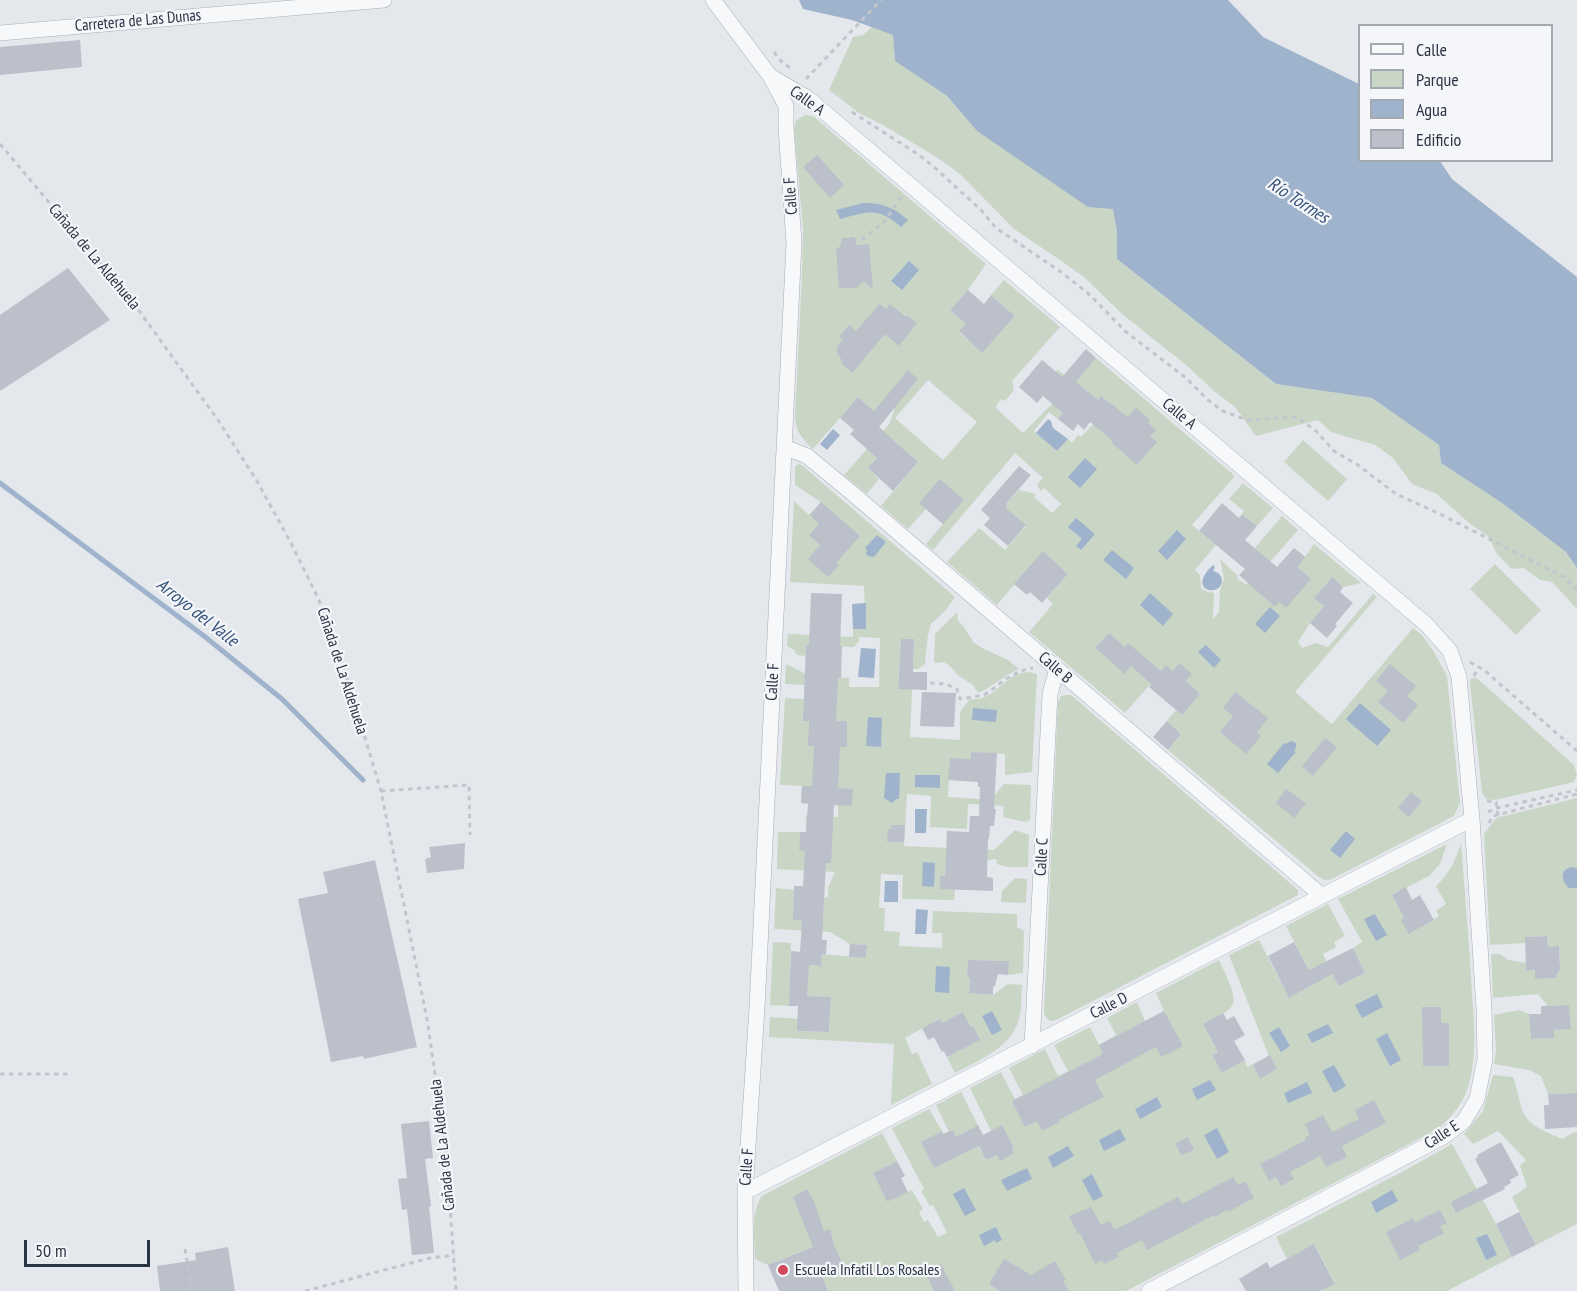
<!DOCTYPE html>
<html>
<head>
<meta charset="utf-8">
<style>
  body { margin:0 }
  #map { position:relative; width:1577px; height:1291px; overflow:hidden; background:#e4e7ec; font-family:"PT Sans Narrow",sans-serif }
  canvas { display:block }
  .legend { position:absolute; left:1358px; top:24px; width:195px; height:138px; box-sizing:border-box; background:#f4f6f9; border:2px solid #a4a8b1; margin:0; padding:8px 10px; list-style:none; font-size:18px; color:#2b3445 }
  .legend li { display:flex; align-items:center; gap:12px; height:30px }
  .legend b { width:30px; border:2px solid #a4a8b1 }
  .scale { position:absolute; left:24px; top:1240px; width:126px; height:27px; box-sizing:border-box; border:3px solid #2b3445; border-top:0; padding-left:8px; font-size:18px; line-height:21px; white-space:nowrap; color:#2b3445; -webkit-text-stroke:4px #f4f6f9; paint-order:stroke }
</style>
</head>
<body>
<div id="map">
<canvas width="1577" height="1291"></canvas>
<ul class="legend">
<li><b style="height:8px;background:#f7f8fa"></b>Calle</li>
<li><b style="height:16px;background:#c9d6c5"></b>Parque</li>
<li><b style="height:16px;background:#9fb4cc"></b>Agua</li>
<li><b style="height:16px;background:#bbc0ca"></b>Edificio</li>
</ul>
<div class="scale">50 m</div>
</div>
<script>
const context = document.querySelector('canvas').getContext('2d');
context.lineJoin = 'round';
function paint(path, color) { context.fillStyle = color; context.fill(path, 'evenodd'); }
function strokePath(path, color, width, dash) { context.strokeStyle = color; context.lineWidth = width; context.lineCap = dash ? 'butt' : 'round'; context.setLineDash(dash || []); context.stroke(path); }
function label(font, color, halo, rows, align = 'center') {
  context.font = font + ' "PT Sans Narrow",sans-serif'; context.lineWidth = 4.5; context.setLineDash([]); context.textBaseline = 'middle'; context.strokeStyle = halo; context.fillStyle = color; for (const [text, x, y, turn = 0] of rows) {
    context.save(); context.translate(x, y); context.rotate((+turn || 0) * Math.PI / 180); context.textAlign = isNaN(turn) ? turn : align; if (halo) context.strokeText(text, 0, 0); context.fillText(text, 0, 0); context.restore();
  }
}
paint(new Path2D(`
  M872,27L894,35L895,61L947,96L977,131L1114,209L1117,232V259L1276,384L1372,398L1439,445L1441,463L1502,503L1566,552L1577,568V609L1552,582L1540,580L1524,568L1512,569L1497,554L1488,536L1470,524L1437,494L1412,484L1393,458L1375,445L1331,432L1318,420L1256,436L1235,407L1214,391L1186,365L1122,314L1084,277L1057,258L1014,229L961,175L938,158L881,124L859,113L829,90L853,37L863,35Z
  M805,115L813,116L986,264L968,290L950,310L966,324L959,332L982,352L1015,316L991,295L1004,280L1060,327L1012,381L1014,390L1005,401L1001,399L997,404L996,408L1023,433L1052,404L1054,372L1058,370L1064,375L1070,368L1079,377L1096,358L1235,476L1192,525L1216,545L1195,570L1200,575L1201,588L1205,591L1214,593L1213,619L1219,612L1220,590L1224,579L1220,559L1238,576L1237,578L1246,585L1268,560L1255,548L1282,516L1298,530L1261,572L1274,571L1294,548L1305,557L1314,544L1361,583L1343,587L1331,578L1315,597L1324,606L1310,623L1298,642L1302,648L1316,643L1328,647L1373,594L1377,597L1295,692L1328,721L1332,724L1413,628L1422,635L1434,652L1447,676L1460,803L1454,816L1332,879L1325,880L1319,877L1168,750L1181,734L1167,721L1176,710L1182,715L1200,694L1186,681L1179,664L1173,671L1166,666L1125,713L1029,632L1053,604L1047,598L1068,574L1043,551L997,605L947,562L979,528L1005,550L1026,526L1006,508L1008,505L1006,504L1019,490L1036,494L1034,497L1052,513L1061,504L1044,488L1041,491L1037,485L1043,478L1015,453L933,550L926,544L943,524L926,509L908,529L881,506L918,462L894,440L868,468L879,479L867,494L844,475L890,423L897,399L900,401L918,379L908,370L891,395L885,421L858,397L813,449C803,439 796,433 795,418L802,273L803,229L794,128L796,121ZM928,380L977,422L943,460L895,418ZM1083,388L1098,400L1101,396L1110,403L1093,424L1081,437L1078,435L1072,443L1068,439L1057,451L1034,431L1049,412L1058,419Z
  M1303,440L1347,479L1328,501L1284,462Z
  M799,464L803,466L955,597L945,611L931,624L928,634L925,664L918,669H913L914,639H901L898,688L912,689L910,737L960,740V712L970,699C995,702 1003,674 1027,672C1030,672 1033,673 1037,674L1032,772L1005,775V754L972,752L971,759L950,758L948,797L993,800V797L1004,784L1031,785L1030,820L1025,822L1003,817L1004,806L968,804L967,829L930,827L931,796L907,794L904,846L994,850L1015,830L1029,835L1028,867H1007L997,864L996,859L945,865V876H940V889H955L954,900L902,899L903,875L881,874L879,908H885L884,931L900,932L899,946L942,948V933H932L933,911L1017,914V927L1024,931L1023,973L1008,975V961L968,960L967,977L970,978L969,993L993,995L1008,984L1022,985C1021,996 1022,1008 1019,1019C1010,1049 980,1059 955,1073L947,1057L975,1042L973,1026L971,1027L963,1012L942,1023L939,1019L905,1038L912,1054L917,1052L932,1084L891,1105L894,1044L769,1037L770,1017L798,1019V1031L829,1032L831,997L790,995L789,1006L770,1005L773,942L791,943L790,973L808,974L809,965L821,966L822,954L866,958L867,945L850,944L830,932L774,929L776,888L794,890L793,920L823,921L824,898L828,897V888L835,872L777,869L778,832H806V816L838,817V805L801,803L802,786L780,785L785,698L804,699L805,685L785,684L786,664L812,677L849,678V687H879L880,638L859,637V641L854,647L807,645L806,656L797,655L794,650L787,646L788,634L853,637V629L866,628L864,586L790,582L794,501L809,515L821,502L795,485V467Z
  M1243,483L1273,508L1257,526L1242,514L1244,511L1229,499Z
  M1495,564L1541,610L1516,635L1470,589Z
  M957,612L958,621L964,627L974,643L984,649L1008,660L1019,669C1004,675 994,686 978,693L973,685L959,676L950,666L944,662L934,663L935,634Z
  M1471,678H1475L1479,680L1574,765L1577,775L1574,782L1495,800L1486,799L1482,792L1470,684Z
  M1065,695H1071L1298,890V895L1056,1020L1051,1021L1046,1018L1044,1012L1058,702L1061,696Z
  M1577,798V1093L1548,1094L1541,1076L1529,1070L1494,1064L1496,1050L1494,1015L1519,1010L1529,1014L1531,1039L1554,1038V1030L1571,1029L1569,1005L1548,1006L1538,994L1493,998L1491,954H1500L1508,960L1526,963L1527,971L1535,970V979L1556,978L1559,972L1558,964H1560L1559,947H1548L1547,936L1525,937V943L1490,945L1484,834L1496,818Z
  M1461,843C1465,893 1469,943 1472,993C1474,1022 1477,1052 1470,1080C1466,1100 1453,1116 1438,1129L1126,1291H828L810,1248L768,1265L755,1259C755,1240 750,1212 762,1196L882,1133L897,1161L873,1173L887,1202L912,1190L923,1209L919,1212L924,1222L928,1220L938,1237L947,1233L933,1205L930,1206L921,1191L924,1189L892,1128L929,1109L942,1131L921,1142L934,1168L964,1153L953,1130L949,1132L936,1105L961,1092L978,1125L970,1130L986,1160L997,1155L1000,1160L1014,1148L1002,1126L991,1131L970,1088L1001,1072L1015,1099L1023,1095L1009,1068L1045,1049L1058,1076L1068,1071L1054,1045L1090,1027L1099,1045L1116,1035L1107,1018L1137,1002L1145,1021L1164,1011L1156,993L1219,960C1223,970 1239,997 1232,1006C1226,1014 1212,1019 1203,1024L1218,1052L1212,1055L1222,1073L1245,1060L1247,1067L1269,1056L1229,955L1259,940L1289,998L1316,983L1286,926L1328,904L1345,936L1334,942L1336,947L1323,954L1339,986L1365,973L1353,948L1362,942L1338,899L1447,844L1440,864L1429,876L1392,895L1404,918L1410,934L1439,916L1436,911L1446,904L1436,886C1450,872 1455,862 1461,843Z
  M1015,878L1027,879L1026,903L1001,902L1002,891Z
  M1493,1075L1513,1077C1517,1087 1518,1096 1521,1106C1526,1126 1545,1131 1562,1139L1574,1132H1577V1224L1536,1245L1512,1197L1527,1187L1520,1166L1526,1160L1498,1131L1473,1144L1464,1134L1483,1111Z
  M1452,1144L1496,1224L1512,1257L1447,1291H1320L1335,1283L1315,1245L1287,1259L1276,1237L1402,1172Z`), '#c9d6c5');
paint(new Path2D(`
  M799,0H1228L1263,37L1359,84L1360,160L1440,161L1452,179L1577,277V568L1566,552L1502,503L1441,463L1439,445L1372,398L1276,384L1117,259V232L1113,209L1088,207L977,131L947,96L895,61L893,35L852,20L803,9Z
  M863,203C883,203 893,207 908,220L901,227C878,206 867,212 840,219L836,210Z
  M909,261L919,270L902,290L891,281Z
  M1048,419L1051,421L1053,428L1068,439L1057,451L1036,433Z
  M833,429L840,435L827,450L820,444Z
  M1085,458L1097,469L1080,488L1068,477Z
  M1076,518L1095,534L1081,550L1076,546L1082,539L1068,527Z
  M1177,530L1186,539L1167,560L1158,551Z
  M877,535L886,542L874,557L868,556L866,553L867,550L865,548Z
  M1112,550L1134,568L1126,579L1103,560Z
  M1213,565L1215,567L1213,571C1218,572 1222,575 1222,581C1221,598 1185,591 1213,565Z
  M1150,593L1173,614L1163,626L1140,605Z
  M866,603V629H853L852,604Z
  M1270,607L1280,616L1265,633L1255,624Z
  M1206,645L1221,660L1214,668L1198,652Z
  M861,648L876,649L874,678L858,677Z
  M1360,703L1391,730L1377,746L1346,719Z
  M973,708L997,710L996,722L972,720Z
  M868,717L882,718L881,747L866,746Z
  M1291,741L1296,743V747L1294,751L1296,752L1278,773L1267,764L1284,743L1286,744Z
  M886,773H900L899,799H896L892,803L884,798Z
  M915,775H940V788L915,787Z
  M915,809H927L926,833H915Z
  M1346,831L1355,839L1340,858L1330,850Z
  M923,862L935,863L934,887L922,886Z
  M1573,867L1577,869V888H1569C1561,880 1559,869 1573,867Z
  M885,881H898V902H884Z
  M916,909L928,910L926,934H915Z
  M1375,914L1387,935L1376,941L1364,919Z
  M936,966L950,967L949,993L935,992Z
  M1377,994L1383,1007L1362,1018L1355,1005Z
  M992,1011L1002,1030L992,1035L982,1016Z
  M1328,1024L1333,1033L1312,1043L1307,1034Z
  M1279,1027L1290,1046L1281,1052L1269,1033Z
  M1387,1033L1401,1060L1390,1066L1376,1039Z
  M1334,1065L1346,1086L1334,1093L1322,1071Z
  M1210,1080L1216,1090L1197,1100L1192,1089Z
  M1307,1082L1312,1093L1288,1103L1284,1093Z
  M1157,1097L1162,1107L1140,1119L1135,1109Z
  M1217,1128L1229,1152L1217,1159L1204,1135Z
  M1120,1129L1126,1140L1104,1151L1099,1140Z
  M1068,1146L1074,1156L1053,1168L1048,1157Z
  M1027,1168L1032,1179L1007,1191L1001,1180Z
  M1092,1174L1103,1196L1093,1201L1082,1180Z
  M964,1188L976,1210L965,1216L953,1194Z
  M1392,1190L1398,1201L1376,1213L1371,1202Z
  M996,1227L1002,1240L996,1243L995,1240L984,1246L979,1235Z
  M1487,1234L1497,1255L1486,1260L1476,1238Z`), '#9fb4cc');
strokePath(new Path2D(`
  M0,483L204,636L282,699L363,780`), '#9fb4cc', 5);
paint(new Path2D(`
  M80,40L82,67L0,75V47Z
  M817,155L844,185L830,198L803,167Z
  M855,237L856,245L869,244L873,290L864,281L856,288H839L836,248L840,247L842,238Z
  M68,268L110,320L0,391V315Z
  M968,290L984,304L991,295L1015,316L982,353L959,331L966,324L950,310Z
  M880,304L886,309L890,304L906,317L907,315L917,323L899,346L885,334L852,373L841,363L842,361L837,352V347L843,340L839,337L849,325L856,331Z
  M1086,349L1096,358L1076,382L1098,400L1101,396L1128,417L1136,408L1150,420L1148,423L1156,430L1150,436L1157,442L1137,465L1111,442L1112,440L1090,422L1084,430L1078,424L1073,431L1058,419L1063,413L1043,396L1037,403L1019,387L1042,360L1062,377Z
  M908,370L918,379L879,427L918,462L893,491L868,468L877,458L850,434L854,430L840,418L858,397L874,411Z
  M1019,466L1031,475L1006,504L1008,505L1006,508L1026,525L1008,546L984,525L990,518L981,510Z
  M940,479L964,500L943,524L919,503Z
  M821,502L860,536L836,563L839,565L828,577L808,559L820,545L809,535L819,524L810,515Z
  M1222,503L1239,518L1242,514L1257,526L1245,540L1277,567L1294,548L1305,557L1297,567L1311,579L1286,608L1279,602L1275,607L1239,575L1245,569L1199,531Z
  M1043,551L1068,574L1042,603L1030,592L1027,595L1014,584Z
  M1332,577L1343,587L1340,592L1353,603L1335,624L1337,626L1327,638L1310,623L1324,606L1314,598Z
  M811,593L842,594L840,646H842L841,678H838L836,721H847V747H840L838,788L853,789L852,806L834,805L831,863H826L822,940H827L826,954H822L821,966L809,965L807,996L831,997L829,1032L797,1031L798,1006H789L791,951L800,952L802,920H793L794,886H803L805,851L799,850L800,841V832H806L808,804L801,803L802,786H812L814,746H808L809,721H803L806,645H809Z
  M1109,633L1125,647L1128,643L1161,671L1166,665L1173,671L1179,663L1192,674L1186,681L1200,694L1182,715L1149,687L1151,684L1131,666L1125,674L1095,648Z
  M901,639H914L913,672H927V690L898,689Z
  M1390,664L1416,686L1407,696L1418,705L1403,723L1378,702L1388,691L1376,681Z
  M922,692L956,693L954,727L920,726Z
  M1235,692L1268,718L1257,733L1261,736L1246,754L1220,732L1233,716L1223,708Z
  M1167,721L1181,734L1168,750L1153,737Z
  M1325,738L1337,747L1313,776L1302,766Z
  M971,752L997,753L994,809H996L994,826H990L989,839H988L987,877L993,878V891L940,889V876H945L947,831L969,832L970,816H979L980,787H978V782L948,780L950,758L971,759Z
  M1286,789L1306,803L1294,818L1276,803Z
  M1411,792L1422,801L1409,817L1398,808Z
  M891,825H905L904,842H887L888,829H891Z
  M465,843L464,869L427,873L425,859L431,857L429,847Z
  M375,860L417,1047L364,1059L363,1056L331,1062L298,899L328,893L323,872Z
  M1406,887L1412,900L1420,895L1434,920L1409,934L1401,920L1404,918L1392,895Z
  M1547,936L1548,947L1559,946L1560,968L1556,978L1535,979V970L1526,971L1525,937Z
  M1294,942L1309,970L1353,948L1365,973L1339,986L1332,974L1289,998L1268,956Z
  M850,944L867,945L866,958L849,957Z
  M968,960L1009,961L1008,975L998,974L995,986L993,987V995L969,993L970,978L967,977Z
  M1569,1005L1571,1029L1554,1030V1038L1531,1039L1529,1014H1541V1006Z
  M1422,1007H1441V1023H1449V1066H1423Z
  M1164,1011L1183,1046L1161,1057L1156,1047L1095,1080L1104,1097L1059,1120L1060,1122L1042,1131L1037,1121L1025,1127L1012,1101L1103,1054L1099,1045Z
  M963,1012L971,1027L973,1026L980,1040L947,1057L944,1051L942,1052L934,1037L928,1040L922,1028L940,1019L942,1023Z
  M1223,1013L1227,1020L1234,1016L1245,1035L1234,1041L1245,1060L1222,1073L1212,1055L1218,1052L1203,1024Z
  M1270,1055L1277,1069L1260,1079L1253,1065Z
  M1577,1093V1127L1545,1129L1544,1105H1549L1548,1094Z
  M1374,1100L1386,1123L1342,1146L1347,1157L1326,1167L1320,1156L1290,1172L1294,1179L1281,1186L1276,1177L1269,1181L1260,1164L1306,1140L1305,1137L1310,1135L1305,1124L1323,1115L1332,1132L1359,1119L1355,1110Z
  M429,1121L433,1158L425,1159L431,1206L429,1207L434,1253L412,1255L407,1209L402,1210L398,1179L407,1178L401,1124Z
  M978,1125L983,1135L1002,1125L1014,1148L1012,1150L1014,1153L1000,1161L997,1155L986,1160L979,1146L934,1168L921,1142L942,1131L943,1134L953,1130L956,1137Z
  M1188,1137L1194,1150L1181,1155L1175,1143Z
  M1501,1142L1519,1175L1510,1180L1511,1183L1504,1187L1505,1189L1456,1213L1451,1202L1488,1183L1475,1159L1478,1157L1477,1155Z
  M897,1161L905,1176L901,1178L908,1192L887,1202L873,1173Z
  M1233,1177L1238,1185L1245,1181L1254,1198L1228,1212L1227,1210L1215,1217L1214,1215L1147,1250L1142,1240L1117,1253L1119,1257L1104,1264L1102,1260L1095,1264L1080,1233L1078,1234L1069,1216L1091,1207L1101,1225L1110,1221L1114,1230L1178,1197L1182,1204Z
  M807,1189L814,1201L824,1231L830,1229L834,1245L844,1267L822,1276L828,1291H779L768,1265L813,1247L793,1197Z
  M1440,1210L1447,1223L1440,1226L1444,1233L1418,1246L1420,1250L1400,1260L1386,1232L1413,1218L1415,1222Z
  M1519,1212L1536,1245L1512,1257L1496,1224Z
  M1314,1244L1335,1284L1320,1291H1246L1239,1279L1267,1262L1270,1268Z
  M228,1247L235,1291H160L157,1266L196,1260L195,1253Z
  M1004,1259L1031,1275L1055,1261L1066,1280L1063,1281L1069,1291H1000L989,1284Z
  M941,1264L955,1291H934L925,1272Z`), '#bbc0ca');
const street = new Path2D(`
  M713,0L770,76L786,106V127L794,243L757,1008L745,1192L746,1291
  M0,33L384,0
  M770,76L809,99L1427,625L1450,651L1459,677L1472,819L1484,1009L1485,1059L1477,1099L1464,1121L1443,1137L1149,1291
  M784,447L807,456L852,493L1322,896
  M1032,1046L1050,694L1057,669
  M745,1192L1472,819`);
strokePath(street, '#a9aeb7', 16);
strokePath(new Path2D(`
  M774,52L781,61L790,68
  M806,79L881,0
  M852,112L919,155L933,166L981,210L996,228L1061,272L1090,295L1125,331L1186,378L1208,400L1223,411L1247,420L1297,417L1316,431L1334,451L1358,465L1396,494L1438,513L1564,577L1577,589
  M0,144L132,301L218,420L257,481L292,545L318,598L336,641L381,791L427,1019L446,1149L456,1291
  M862,240L885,221L901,197
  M1470,662L1484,670L1577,751
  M1474,676L1479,667
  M930,683L946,684L957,689L960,699L984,695L994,688L1004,680L1020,671L1033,668
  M381,791L469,785L470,835
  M1487,801L1496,802L1498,815
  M1488,812L1497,808L1577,790
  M1489,823L1493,816L1577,794
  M0,1074H68
  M185,1249L192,1291
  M305,1291L430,1258L454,1255`), '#c2c5cb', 3, [4.5, 4.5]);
strokePath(street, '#f7f8fa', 15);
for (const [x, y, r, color] of [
  [783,1270,6,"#d1495b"]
]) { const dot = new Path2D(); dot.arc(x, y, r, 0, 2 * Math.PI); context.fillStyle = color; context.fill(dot); strokePath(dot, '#f4f6f9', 2); }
label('16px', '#2b3445', '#f4f6f9', [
  ["Carretera de Las Dunas",138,21,-5],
  ["Calle A",807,101,36],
  ["Calle F",791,196,-94],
  ["Cañada de La Aldehuela",94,257,50],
  ["Calle A",1179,414,40],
  ["Calle B",1055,668,41],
  ["Cañada de La Aldehuela",342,671,72],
  ["Calle F",773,682,-87],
  ["Calle C",1042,857,-87],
  ["Calle D",1109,1006,-27],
  ["Calle E",1442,1135,-33],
  ["Cañada de La Aldehuela",443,1145,-96],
  ["Calle F",747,1167,-86]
]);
label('16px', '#2b3445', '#f4f6f9', [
  ["Escuela Infatil Los Rosales",795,1270]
], 'left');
label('italic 18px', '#34527a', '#f4f6f9', [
  ["Río Tormes",1298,201,33],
  ["Arroyo del Valle",197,613,38]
]);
</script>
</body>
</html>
